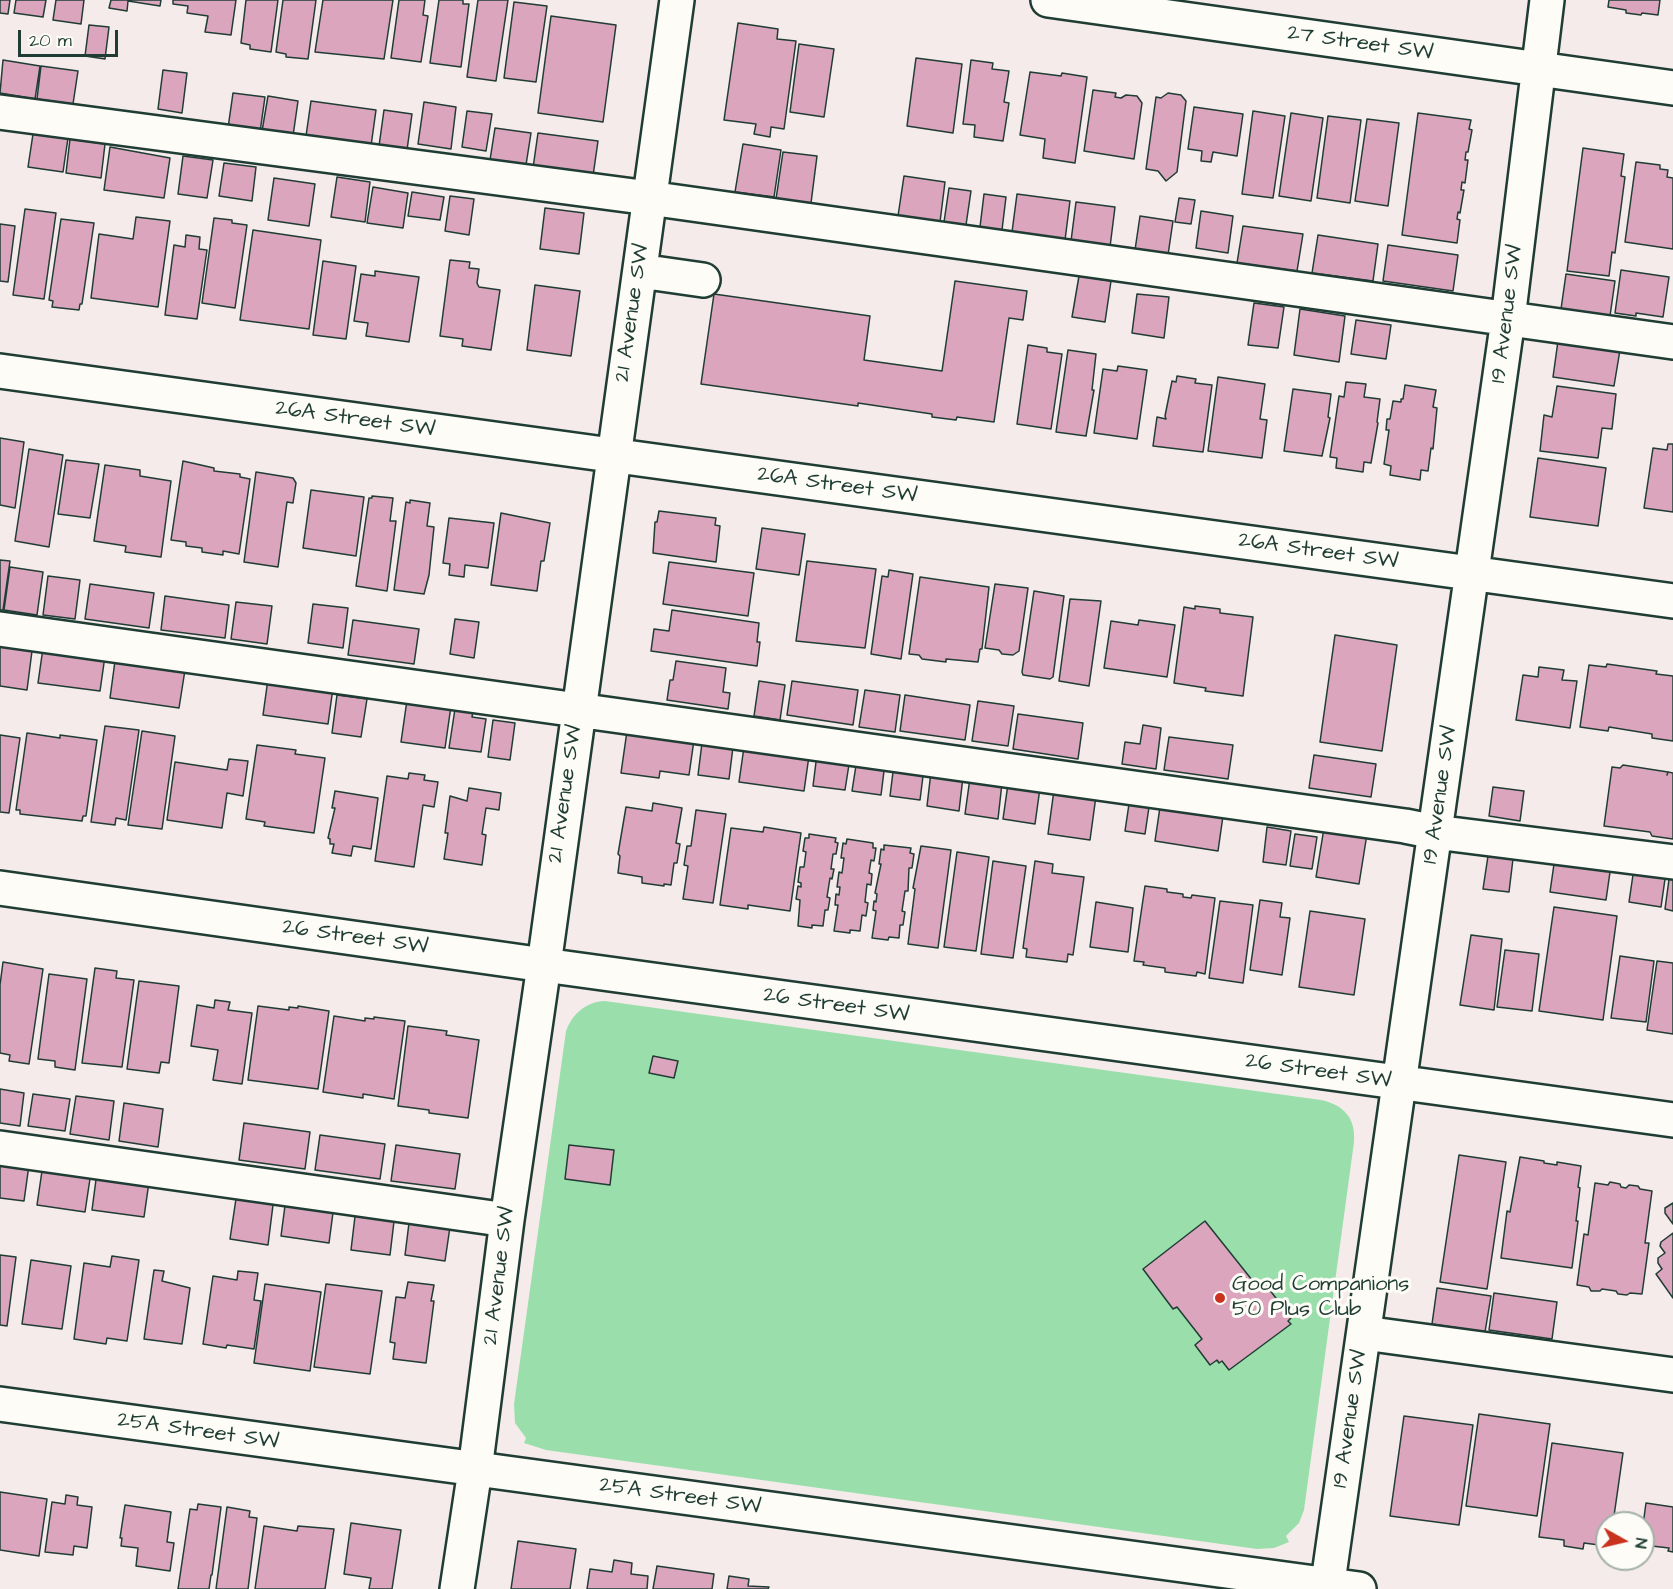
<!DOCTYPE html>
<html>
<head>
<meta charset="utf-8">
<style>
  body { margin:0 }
  #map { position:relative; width:1673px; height:1589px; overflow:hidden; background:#f6ebeb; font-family:"Architects Daughter",sans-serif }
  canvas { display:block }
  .north { position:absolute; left:1595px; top:1511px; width:60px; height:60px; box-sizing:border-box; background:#fdfcf7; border:2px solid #a4b0a9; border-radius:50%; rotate:98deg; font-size:16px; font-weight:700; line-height:24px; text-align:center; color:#1f3d34 }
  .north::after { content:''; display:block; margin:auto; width:21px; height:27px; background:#c8321e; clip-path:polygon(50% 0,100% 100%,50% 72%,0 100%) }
  .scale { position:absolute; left:18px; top:30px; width:100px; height:27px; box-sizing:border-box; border:3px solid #1f3d34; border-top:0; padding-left:8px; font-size:18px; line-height:21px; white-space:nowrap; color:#1f3d34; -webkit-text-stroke:4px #fdfcf7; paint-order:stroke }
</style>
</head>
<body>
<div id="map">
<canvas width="1673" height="1589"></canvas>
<div class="north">N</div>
<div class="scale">20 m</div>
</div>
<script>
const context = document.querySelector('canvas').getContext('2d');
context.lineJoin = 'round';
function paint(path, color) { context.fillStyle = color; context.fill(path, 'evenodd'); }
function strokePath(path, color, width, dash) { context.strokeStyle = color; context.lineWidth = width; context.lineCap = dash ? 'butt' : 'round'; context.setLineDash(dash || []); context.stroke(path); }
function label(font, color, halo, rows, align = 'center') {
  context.font = font + ' "Architects Daughter",sans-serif'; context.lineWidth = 6; context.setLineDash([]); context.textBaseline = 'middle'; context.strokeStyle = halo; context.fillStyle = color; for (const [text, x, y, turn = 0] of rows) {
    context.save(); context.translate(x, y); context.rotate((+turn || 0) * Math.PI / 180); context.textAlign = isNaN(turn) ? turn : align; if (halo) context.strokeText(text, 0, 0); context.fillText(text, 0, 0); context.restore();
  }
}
paint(new Path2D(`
  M605,1001L1321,1100C1344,1105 1356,1118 1354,1142L1304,1510L1299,1523L1286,1536L1289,1542L1274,1548L1257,1549L546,1450L524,1443L526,1438L515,1423L514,1404L566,1031C573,1013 586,1002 605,1001Z`), '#9adfab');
const building = new Path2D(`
  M0,0H10L8,14L0,13Z
  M16,0H46L43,17L14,13Z
  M56,0H84L81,24L53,20Z
  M111,0H161L160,6L128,1L127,11L109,8Z
  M173,0H236L231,35L205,32L208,16L187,13L188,6L173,4Z
  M246,0H278L271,52L250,49V45L241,43Z
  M283,0H316L308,59L286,57V54L276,52Z
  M323,0H393L384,59L315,52Z
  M399,0H425L423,15L428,16L421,62L391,58Z
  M439,0H463V4H469L461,67L430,63Z
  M478,0H508L496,81L467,77Z
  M1609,0H1660L1658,15L1642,13L1641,15L1626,13V10L1608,7Z
  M514,2L547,6L536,82L504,78Z
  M551,16L616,25L603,122L538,113Z
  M738,23L778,29L777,39L796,41L784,129L771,127L770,137L754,134L756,124L724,120Z
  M89,25L109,27L105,59L85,56Z
  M799,44L834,49L824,117L790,112Z
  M916,58L962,64L953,133L907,126Z
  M3,60L40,66L35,99L0,93Z
  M971,60L993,63L992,69L1009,71L1004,102L1009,103L1003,141L974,137L975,125L963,124Z
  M41,66L78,71L73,104L37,99Z
  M163,70L187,73L182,113L158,109Z
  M1030,72L1061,76L1062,73L1087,77L1075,163L1043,158L1045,139L1020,135Z
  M1093,90L1116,93L1115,97L1121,98L1126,95L1137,96L1142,103L1134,159L1084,151Z
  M233,93L265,97L260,132L228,128Z
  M1168,93L1181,95L1186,101L1177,172L1166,181L1158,171L1146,169L1156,97L1161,98Z
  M268,96L298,101L293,136L262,131Z
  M311,101L376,110L371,146L306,136Z
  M424,102L456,107L451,149L418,144Z
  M1194,107L1243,114L1237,156L1213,152L1211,162L1201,161L1202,151L1188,149Z
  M384,110L412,114L407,150L379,146Z
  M467,111L492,114L486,151L462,147Z
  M1253,111L1285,116L1273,198L1242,194Z
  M1291,113L1323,118L1311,201L1279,196Z
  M1418,113L1471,120L1469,129L1472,130L1468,152H1466L1465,160H1468L1465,183L1462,182L1461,190H1464L1460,213L1458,212L1457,219L1460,220L1457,243L1402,235Z
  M1328,116L1361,120L1350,203L1317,198Z
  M1367,119L1399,123L1388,206L1355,201Z
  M495,128L531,133L526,165L490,160Z
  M538,133L598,141L593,176L533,168Z
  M33,134L68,138L63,172L28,167Z
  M70,139L105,144L101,178L66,173Z
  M743,144L781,150L774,197L735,192Z
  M110,147L170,158L164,198L104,190Z
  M1583,148L1624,154L1621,176L1625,177L1615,253L1612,252L1609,276L1567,271Z
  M783,152L817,156L811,203L776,199Z
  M183,156L213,160L207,198L178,194Z
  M1636,162L1660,165V169L1668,170L1667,177L1673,178V249L1625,242Z
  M224,163L256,167L252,201L219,196Z
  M904,176L945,182L940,222L898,216Z
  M337,177L370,182L365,222L331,217Z
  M274,178L315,184L309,226L268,220Z
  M373,187L408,193L403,228L367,223Z
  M949,188L971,191L966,225L944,222Z
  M412,192L444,197L440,220L408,216Z
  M984,194L1006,197L1002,230L980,227Z
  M1017,194L1070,201L1065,240L1012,232Z
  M450,196L474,199L469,235L445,231Z
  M1179,198L1195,200L1191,224L1175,222Z
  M1076,202L1115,207L1110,247L1071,241Z
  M545,208L584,213L579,254L540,249Z
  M25,209L56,213L44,299L13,295Z
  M1201,211L1233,216L1228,253L1196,248Z
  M1140,216L1173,221L1168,255L1135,250Z
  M136,217L170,221L158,307L91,298L99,234L133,239Z
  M214,218L232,220V223L247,225L235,308L202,303Z
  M61,219L94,223L82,304H80L79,310L52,307L53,301L49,300Z
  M0,224L15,226L8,282L0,281Z
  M1243,226L1303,234L1297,271L1237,263Z
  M253,230L321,240L309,329L240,320Z
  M186,235L200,237L199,249L207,250L197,319L165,315L174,245L185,247Z
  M1318,235L1378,244L1373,281L1312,273Z
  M1388,245L1458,255L1453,291L1383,281Z
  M450,260L470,262L469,268L479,269L477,283L479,287L500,290L491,350L462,346L463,339L440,336Z
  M323,261L356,266L346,339L313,335Z
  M1621,270L1669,277L1663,317L1636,313V316L1615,313Z
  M375,271L419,277L409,342L366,336L368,323L354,321L361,274L375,276Z
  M1566,274L1615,281L1610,316L1561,309Z
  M1079,276L1111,281L1105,322L1072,317Z
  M955,281L1027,291L1023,320L1009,318L994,422L957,417L956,420L932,417V414L858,403V406L701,384L714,294L870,316L864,360L942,371Z
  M535,285L580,291L571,356L527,350Z
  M1137,294L1169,297L1164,338L1132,333Z
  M1254,303L1284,307L1278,348L1248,345Z
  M1300,309L1345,316L1339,362L1294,355Z
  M1356,320L1391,325L1386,359L1351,354Z
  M1558,341L1620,350L1614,386L1553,377Z
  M1028,345L1047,348V352L1062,354L1051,429L1017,424Z
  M1068,350L1096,354L1092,390H1094L1086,436L1056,432Z
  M1118,366L1147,370L1137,439L1094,433L1103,369L1117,371Z
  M1177,376L1196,379L1195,383L1212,385L1203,452L1153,446L1157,417L1166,419L1165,416L1172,381L1176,382Z
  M1218,377L1265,384L1260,419L1267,420L1262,458L1208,451Z
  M1346,382L1366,384L1364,397L1380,399L1377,422L1378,423L1371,463L1364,462L1363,472L1336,468L1337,458L1330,457L1339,396L1344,397Z
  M1405,385L1436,390L1433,407L1437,408L1433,449L1431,448L1428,471L1421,470L1420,480L1390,475L1391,466L1384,464L1389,430H1386L1387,419H1390L1393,401L1401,402V399H1403Z
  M1557,386L1616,394L1612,429L1602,428L1598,458L1540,451L1544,415L1552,417Z
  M1293,389L1331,394L1328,417L1330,418L1322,456L1284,451Z
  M0,438L24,442L15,508L0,505Z
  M1668,444H1673V512L1644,508L1653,448L1667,450Z
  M29,449L63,455L49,547L15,541Z
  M1538,458L1606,468L1598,526L1530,517Z
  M66,460L99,464L90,518L58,514Z
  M183,461L214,468V471L240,474V477L250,479L239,554L223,551V555L202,552V548L186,546V542L171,540Z
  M105,465L140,470V476L171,481L161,557L125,552L126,546L94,541Z
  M256,472L293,478L296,483L293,503L287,502L278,567L244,562Z
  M311,490L364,497L356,556L303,548Z
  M372,496L393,498L390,521H396L387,591L356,586L369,498H372Z
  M410,500L430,503L427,526L434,527L429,575L424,594L394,590L406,502L410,503Z
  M659,511L716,518L715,525L720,526L716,562L653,553L655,522H657Z
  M501,513L550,523L544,561H541L537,591L491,585Z
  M449,518L494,523L488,568L465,565L464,577L449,575L450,564L443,563Z
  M762,528L805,534L799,575L756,569Z
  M0,560L10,561L3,610H0Z
  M807,561L876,569L865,648L796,641Z
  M669,562L754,573L748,616L663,604Z
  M10,567L43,572L37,615L4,610Z
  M889,570L913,574L901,659L871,654L882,576L888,577Z
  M48,576L80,580L75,619L43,615Z
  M920,577L989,587L982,649H980L978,662L946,659V662L922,659L919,655L909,654Z
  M90,584L154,593L149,628L85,619Z
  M995,584L1028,588L1019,651L1013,655L1002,654L999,650L985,648Z
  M1034,591L1064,596L1053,677L1050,679L1023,675L1022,672Z
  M165,596L229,605L225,638L161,630Z
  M1070,599L1101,601L1089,686L1059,681Z
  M236,602L272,606L267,644L231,639Z
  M313,604L348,608L343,648L308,643Z
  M1195,606L1220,609V613L1253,617L1243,696L1205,691L1206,688L1174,683L1184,607L1195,609Z
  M672,610L759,623L757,642H760L757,666L651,651L654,629L669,631Z
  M455,619L479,622L474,658L450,654Z
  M353,620L419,629L414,664L348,655Z
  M1139,620L1175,625L1167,677L1104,668L1111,621L1138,625Z
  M1335,635L1397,645L1382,751L1320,742Z
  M0,646L32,651L27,690L0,686Z
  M43,648L105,656L100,691L38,683Z
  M115,661L185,670L179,708L110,698Z
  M676,661L726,668L723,692L730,693L728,709L667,700L670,680H673Z
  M1607,664L1657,671L1656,674L1673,676V741L1652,738V734L1609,727L1608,731L1580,727L1589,665L1606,667Z
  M1539,667L1564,670L1562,680L1577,681L1570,728L1516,720L1523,675L1538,677Z
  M268,679L333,688L328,724L263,715Z
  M759,681L785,685L780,720L754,716Z
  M792,681L858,690L853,725L787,715Z
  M865,690L900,695L895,732L859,727Z
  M337,695L367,699L361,737L332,733Z
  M905,695L970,705L965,740L900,731Z
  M407,700L451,706L445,748L401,742Z
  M978,701L1014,706L1008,746L972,741Z
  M455,709L473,712L472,717L486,719L481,752L449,748Z
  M1018,714L1083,723L1078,759L1013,749Z
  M493,720L515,723L510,760L488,757Z
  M1143,725L1161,728L1156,769L1122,764L1125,742L1140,744Z
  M105,726L139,730L126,820L116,818L115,825L91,822Z
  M142,731L175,736L162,829L128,825Z
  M627,731L694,740L689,775L660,771L659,778L621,773Z
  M27,733L60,738V735L97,740L86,816H83L82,821L20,814V810H16Z
  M0,735L20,738L9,813L0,812Z
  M1169,737L1233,745L1228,779L1164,770Z
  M702,743L733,747L729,779L698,775Z
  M257,745L296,750L295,754L325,758L314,833L264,826L265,822L246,819Z
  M744,747L809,756L804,791L739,782Z
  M817,754L850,758L845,790L813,786Z
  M1314,755L1376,764L1371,797L1309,788Z
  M229,759L248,761L243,796L227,793L222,828L167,820L175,762L227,770Z
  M857,759L885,763L881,795L852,791Z
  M894,764L924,768L920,800L890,796Z
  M1623,765L1668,772L1667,775L1668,772L1673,773V839L1652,836L1650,832L1604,826L1612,767L1620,768Z
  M931,772L963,777L959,811L927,806Z
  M409,773L425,775L424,780L438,782L434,807L423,805L414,867L375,861L387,776L408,779Z
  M970,778L1002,783L998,819L965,814Z
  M1008,784L1040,788L1035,824L1003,819Z
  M1493,787L1524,791L1520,821L1489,816Z
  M469,788L501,793L499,810L486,808L482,834L486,835L482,865L444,859L448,833H445L450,796L467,801Z
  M1054,790L1096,796L1090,840L1048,834Z
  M335,791L378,798L371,849L353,846L351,856L332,853L334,844H330V839L328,838L335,808H332Z
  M653,803L682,808L676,843L680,844L677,863H674L671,885L664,884V886L642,883V877L618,873L620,856L618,854L626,807L652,811Z
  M1129,804L1149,807L1145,834L1125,831Z
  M1160,807L1223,816L1218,851L1155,841Z
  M696,810L726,814L713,903L683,899L688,866L684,865L687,846H691Z
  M764,827L801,833L790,911L748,905V909L720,905L731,828L763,832Z
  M1267,827L1291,831L1286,865L1263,862Z
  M1324,828L1367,834L1359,884L1316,877Z
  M809,834L836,838L835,842L838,843L836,854H833L831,869H834L832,879L830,878L827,897L830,898L828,910H825L823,926L812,925V928L798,926L800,900L796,899L798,886L801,887V883L798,882L800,867H804L806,852L803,851L805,838H809Z
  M1295,834L1317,837L1312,869L1290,866Z
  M847,839L873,843V848H876L874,861L871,860L869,873L872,874L871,885L867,884L865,902L868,903L866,916L862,915L860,931L850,930V933L834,931L838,905H835L836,894L839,895L840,887H837L839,872L842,873L844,858H841L843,843L846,844Z
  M884,845L911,848L910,853L914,854L912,868H909L908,891H905L902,911L905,912L903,925H900L899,938L889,937L888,940L872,938L876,911L873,910L874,901L876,902L877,894L875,893L881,864H879L881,849L884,850Z
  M921,846L951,850L938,948L908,944L915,889L913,888Z
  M957,852L989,857L976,951L944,947Z
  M1488,856L1513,859L1509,892L1483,889Z
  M1555,857L1611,865L1606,900L1550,892Z
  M993,861L1026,866L1013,958L981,954Z
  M1035,861L1053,864L1052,873L1084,877L1073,955L1068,954L1067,962L1026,957L1027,949L1023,948Z
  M1634,868L1666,872L1661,907L1629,902Z
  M1670,872H1673V911L1665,909Z
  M1145,886L1167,889V892L1183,894V897L1191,898L1192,895L1215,898L1205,974L1197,972L1196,976L1165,972V968L1143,965L1144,962L1134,961Z
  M1260,900L1282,903L1280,917L1290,918L1282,975L1250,970Z
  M1220,901L1253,905L1243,983L1209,978Z
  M1096,902L1133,908L1128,952L1090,947Z
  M1554,907L1617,916L1603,1020L1539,1011Z
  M1310,911L1365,919L1354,995L1299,987Z
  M1471,935L1502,939L1494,1010L1460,1005Z
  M1505,950L1539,954L1532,1011L1497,1007Z
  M1620,956L1654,961L1646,1022L1611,1018Z
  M1657,961L1673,963V1034L1647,1030Z
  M3,962L43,969L29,1064L9,1061L10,1055L0,1053V985Z
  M95,968L117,971L116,978L134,980L122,1067L82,1063Z
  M49,974L87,979L75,1070L55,1067V1061L38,1059Z
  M139,981L179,986L169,1063L161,1062L159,1073L127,1069Z
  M215,1000L230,1002L228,1010L252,1013L242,1084L213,1080L218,1050L191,1046L197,1005L214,1008Z
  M258,1006L289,1010V1007L298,1008V1006L329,1011L318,1089L248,1080Z
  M334,1016L365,1021V1018L374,1019V1017L405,1021L394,1099L363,1094V1098L323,1092Z
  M408,1026L447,1031L446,1035L479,1040L468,1118L429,1113V1110L398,1106Z
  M653,1056L678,1061L674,1078L649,1073Z
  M0,1089L24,1093L20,1126L0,1123Z
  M33,1094L70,1099L65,1131L28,1126Z
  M76,1096L114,1101L109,1140L70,1134Z
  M124,1103L163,1109L158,1147L119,1141Z
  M244,1123L310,1132L305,1169L239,1160Z
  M320,1135L385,1144L380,1179L315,1170Z
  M396,1145L460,1154L455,1189L391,1181Z
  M569,1145L614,1150L610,1185L565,1179Z
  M1459,1155L1506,1162L1487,1289L1440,1282Z
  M1520,1157L1544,1161V1163L1557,1165V1162L1581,1166L1578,1187L1580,1188L1576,1221H1578L1572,1268L1501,1258L1507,1211L1510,1212Z
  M0,1161L29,1165L24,1201L0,1198Z
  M43,1164L91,1172L85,1212L37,1205Z
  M97,1172L149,1182L144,1217L92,1210Z
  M1610,1182L1620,1184L1621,1187L1626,1188L1629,1185L1638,1186L1640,1189L1652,1191L1645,1243H1649L1642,1294L1630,1293L1627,1295L1618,1294L1616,1291L1602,1289L1600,1291H1591L1589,1287L1577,1285L1584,1234L1588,1235L1595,1183L1608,1185Z
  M237,1192L274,1197L268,1245L230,1239Z
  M286,1198L334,1205L329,1243L281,1236Z
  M1673,1203V1224L1665,1213V1208Z
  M356,1208L395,1213L390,1255L351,1250Z
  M410,1215L451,1220L445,1261L405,1255Z
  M1205,1221L1260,1290L1266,1285L1291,1318L1288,1321L1291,1324L1229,1370L1222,1361L1219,1363L1217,1360L1210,1365L1195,1345L1202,1339L1177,1307L1173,1309L1143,1269Z
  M1673,1233V1298L1656,1274L1662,1269L1658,1263V1258L1665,1253L1660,1246L1661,1242Z
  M0,1255L16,1257L7,1326L0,1325Z
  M112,1256L139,1260L127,1341L107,1338L106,1344L74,1339L84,1263L110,1267Z
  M31,1260L71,1266L62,1329L22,1324Z
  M154,1270L164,1271L162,1281L190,1288L182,1344L144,1339Z
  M238,1271L258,1273L254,1300L261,1301L254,1349L227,1345L226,1348L203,1344L213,1276L237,1280Z
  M408,1282L434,1285L431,1301H434L426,1363L393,1359L395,1343L390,1342L396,1297L405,1298Z
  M265,1284L321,1292L310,1371L254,1363Z
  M326,1284L382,1291L370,1374L314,1367Z
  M1437,1288L1491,1296L1485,1332L1432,1324Z
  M1494,1293L1557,1302L1552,1339L1489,1330Z
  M1479,1414L1550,1424L1537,1516L1466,1506Z
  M1404,1416L1473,1425L1459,1525L1390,1516Z
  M1552,1443L1623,1453L1613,1523H1607V1546L1584,1543L1583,1549L1564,1546V1540L1539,1537Z
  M0,1492L47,1499L39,1556L0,1550Z
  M66,1495L78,1497L77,1505L92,1507L87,1548L74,1546L73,1555L45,1552L52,1502L65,1504Z
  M1646,1503L1673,1507V1552L1668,1551L1669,1548L1643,1545V1525Z
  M198,1504L221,1507L212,1575H211L209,1589H178L190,1509L197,1510Z
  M125,1505L171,1512L167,1542L174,1543L170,1571L136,1566L138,1548L121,1546L122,1538H120Z
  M227,1507L250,1511L249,1517L257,1518L248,1589H216Z
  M351,1523L401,1530L392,1589H369L371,1578L344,1574Z
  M264,1526L297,1531L298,1526L334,1529L325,1589H255Z
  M518,1541L576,1549L570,1589H511Z
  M614,1560L632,1563L631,1574L648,1576L647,1589H587L590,1569L612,1572Z
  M657,1566L714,1574L712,1589H653Z
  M729,1576L749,1579L748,1586L769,1587L768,1589H727Z`);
paint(building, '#dba5bd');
strokePath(building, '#1f3d34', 1.5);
const minor = new Path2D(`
  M1048,0L1673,88
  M0,112L649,198L1673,342
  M640,271L703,280
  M0,371L1673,601
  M0,629L1405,826L1435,832L1673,862
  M0,888L544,965L1673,1120
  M0,1148L507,1220
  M1364,1333L1673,1375
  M0,1404L1359,1589
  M457,1589L475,1470L507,1220L544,965L677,0
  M1327,1589L1508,319L1547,0`);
strokePath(minor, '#1f3d34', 38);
strokePath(minor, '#fdfcf7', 33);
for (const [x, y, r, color] of [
  [1220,1298,6,"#c8321e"]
]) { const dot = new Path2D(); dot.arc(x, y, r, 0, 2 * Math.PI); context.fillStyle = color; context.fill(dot); strokePath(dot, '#fdfcf7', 2); }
label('22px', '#1f3d34', '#fdfcf7', [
  ["27 Street SW",1360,44,8],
  ["21 Avenue SW",633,313,-82],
  ["19 Avenue SW",1508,314,-83],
  ["26A Street SW",355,420,8],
  ["26A Street SW",837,486,8],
  ["26A Street SW",1318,552,8],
  ["21 Avenue SW",566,794,-82],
  ["19 Avenue SW",1441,795,-82],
  ["26 Street SW",355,938,8],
  ["26 Street SW",836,1006,8],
  ["26 Street SW",1318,1072,8],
  ["21 Avenue SW",500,1276,-83],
  ["19 Avenue SW",1351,1419,-82],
  ["25A Street SW",198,1432,8],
  ["25A Street SW",680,1497,8]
]);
label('22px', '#1f3d34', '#fdfcf7', [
  ["Good Companions",1232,1285],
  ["50 Plus Club",1232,1310]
], 'left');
</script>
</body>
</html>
